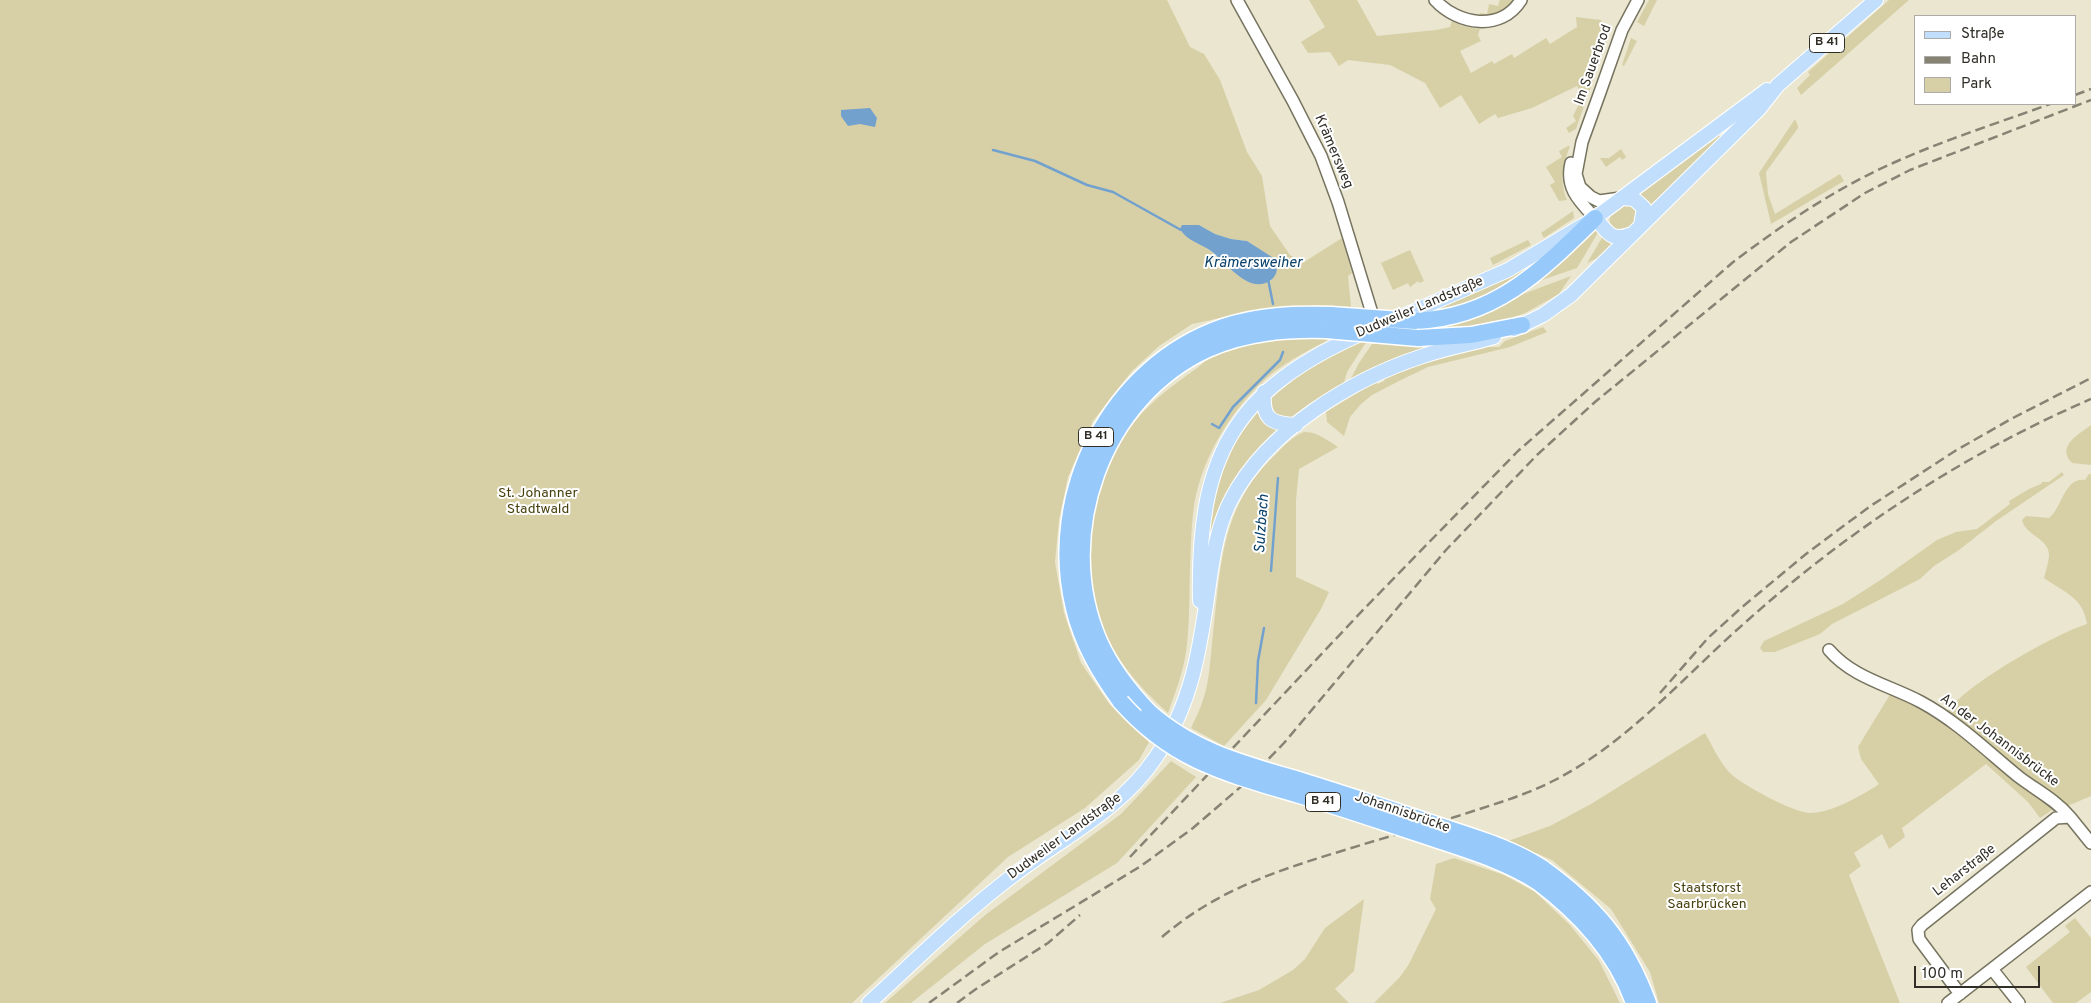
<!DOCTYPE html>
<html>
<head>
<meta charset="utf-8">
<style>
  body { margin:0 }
  #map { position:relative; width:2091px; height:1003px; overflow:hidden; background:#eae6cf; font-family:Overpass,sans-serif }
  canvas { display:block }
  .legend { position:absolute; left:1914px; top:15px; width:162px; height:90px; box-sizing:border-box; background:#fff; border:1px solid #acaba8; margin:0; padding:6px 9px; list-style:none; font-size:15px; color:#302e26 }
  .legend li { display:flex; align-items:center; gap:10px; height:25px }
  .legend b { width:25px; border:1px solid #acaba8 }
  .scale { position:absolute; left:1914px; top:966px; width:126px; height:22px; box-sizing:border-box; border:2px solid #302e26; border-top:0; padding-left:6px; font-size:15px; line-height:18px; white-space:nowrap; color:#302e26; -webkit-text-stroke:4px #fff; paint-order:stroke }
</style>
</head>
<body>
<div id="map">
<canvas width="2091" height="1003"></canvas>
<ul class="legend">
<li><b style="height:6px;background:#c1dffc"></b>Straße</li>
<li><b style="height:6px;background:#868374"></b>Bahn</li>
<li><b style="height:14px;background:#d7d0a7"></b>Park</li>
</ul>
<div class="scale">100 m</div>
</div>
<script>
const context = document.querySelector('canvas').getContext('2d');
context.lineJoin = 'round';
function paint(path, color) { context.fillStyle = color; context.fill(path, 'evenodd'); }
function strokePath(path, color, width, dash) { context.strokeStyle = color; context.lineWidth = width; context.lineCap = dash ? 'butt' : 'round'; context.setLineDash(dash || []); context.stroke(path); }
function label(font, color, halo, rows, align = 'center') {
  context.font = font + ' Overpass,sans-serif'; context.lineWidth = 4; context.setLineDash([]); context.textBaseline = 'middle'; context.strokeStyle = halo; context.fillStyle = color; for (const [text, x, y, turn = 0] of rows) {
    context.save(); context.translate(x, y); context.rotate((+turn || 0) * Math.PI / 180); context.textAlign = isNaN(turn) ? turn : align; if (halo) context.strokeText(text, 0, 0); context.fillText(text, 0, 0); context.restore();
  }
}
paint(new Path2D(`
  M0,0H1167L1190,47L1204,54L1220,80L1247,152L1262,176L1270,226L1290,255L1304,262L1342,238L1352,273L1348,276L1351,307L1316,305L1244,313L1192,324L1159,346L1132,371L1093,421L1068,477L1059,520L1055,562L1064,613L1081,663L1110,705L1149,742L1139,760L1085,808L1008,857L852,1003H0ZM1199,225L1215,234L1231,239L1247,241L1256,247L1272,280C1243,293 1224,258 1202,245Z
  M1309,0H1357L1377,36L1436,30L1450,27L1452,21L1463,26L1480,29L1478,35L1481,41L1460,51L1471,73L1492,61L1494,64L1512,54L1514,58L1546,38L1550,44L1577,27L1576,17L1601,20L1608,38L1576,129L1569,133L1566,128L1576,121L1573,116L1583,96L1577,86L1532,108L1498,118L1495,114L1479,124L1461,95L1440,108L1425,83L1390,65L1348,60L1339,66L1330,52L1308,53L1301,42L1325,27Z
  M1500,0H1515C1507,11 1495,15 1481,17L1480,13L1487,14L1489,4L1498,6Z
  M1649,0H1657L1644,26L1637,22Z
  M1889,0H1909L1801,95L1797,88L1810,75L1808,72Z
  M1631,38L1637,41L1624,66L1622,65Z
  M1795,119L1798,126V128L1766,172L1768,194L1775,214L1840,174L1844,181L1771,224L1759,173Z
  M1718,133L1721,137L1650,209L1635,194Z
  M1568,146H1570C1563,165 1559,181 1567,200L1559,201L1550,185L1555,182L1546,167L1562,157L1559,151Z
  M1621,149L1626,157L1622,160L1620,157L1606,167L1600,158H1609Z
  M1629,204L1636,209L1637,219L1632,225L1620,232C1612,228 1607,224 1611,215L1624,205Z
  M1573,211L1574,218L1544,238L1541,233Z
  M1595,226L1599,231L1577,268L1536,282Z
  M1603,236L1615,244L1604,255L1587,263Z
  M1528,240L1531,245L1493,265L1490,258Z
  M1410,250L1424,281L1419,283L1418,281L1410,287L1408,283L1393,290L1381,263Z
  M1547,254L1497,293L1454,309L1420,312Z
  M1571,276L1559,294L1525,313L1498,323L1471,330L1418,331V328L1493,309L1518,296Z
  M1543,327L1547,332L1510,347L1428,367L1401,380L1372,395L1361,404L1350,417L1344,436L1327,422L1326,412L1375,382L1378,384L1384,381L1385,378L1426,362L1487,347H1499L1505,341Z
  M1370,336L1347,372L1343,386L1295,418L1286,419L1271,412L1268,403L1270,396L1312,365Z
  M1303,337L1332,338C1311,349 1289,360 1270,375C1234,406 1204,453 1195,500C1191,522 1191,546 1190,568C1189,596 1190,624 1186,652C1183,673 1175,693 1168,713C1140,687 1120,666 1104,630C1091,601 1088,569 1091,538C1092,525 1092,512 1095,500C1096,493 1100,485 1102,479C1120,429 1151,400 1193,371C1199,367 1205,361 1211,357C1238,342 1272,340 1303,337Z
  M1387,343L1422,345V351L1348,384L1359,363L1372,344H1386Z
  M1258,407L1281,430L1259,453L1210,551L1206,547L1212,494L1230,447Z
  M2091,425V465L2072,463C2056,446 2078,435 2091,425Z
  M1304,432C1318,432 1327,440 1338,447L1299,469L1296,500V577L1329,592L1321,609L1266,700L1224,746L1191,728C1195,719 1200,710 1203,700C1209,683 1210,663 1212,644C1221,572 1218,509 1275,455C1284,446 1292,437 1304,432Z
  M2062,472L2064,475L1996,521L1959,550L1934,566L1920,579L1832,624L1820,634L1775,652H1763L1760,648L1764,641L1843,604L1882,579L1937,540L1956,532L1977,529L2010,504L2009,501L2029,489L2041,484L2042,482H2049Z
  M2089,474H2091V796L2058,810L2055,808L2040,818L2028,802L1986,764L1902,828L1905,837L1889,849L1882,834L1854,853L1861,866L1849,875L1900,1003H1659L1650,972L1611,909L1552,860L1508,841L1550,826L1591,804L1705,733C1712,745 1719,761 1729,772C1740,784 1796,814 1811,813C1833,812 1856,798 1875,787L1879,784L1861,759L1858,747L1891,693L1947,713C1962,686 2057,633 2087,624C2083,597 2065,593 2044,578C2046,571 2049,561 2049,554C2048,538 2025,535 2022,520L2026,516L2049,518C2062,509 2064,477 2085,480Z
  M1171,761L1196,777L1117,863L985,944L911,1003H885L984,916L1121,814Z
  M1454,858L1504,875L1535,892L1570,925L1599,961L1620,1003H1374L1400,977L1409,964L1436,909L1430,899L1436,864Z
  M1364,899L1354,971L1335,989L1349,1003H1220L1259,990L1293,970L1305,959L1325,928Z
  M2075,918L2091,938V992L2076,1003H2053L2026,967L2070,932L2065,926Z`), '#d7d0a7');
paint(new Path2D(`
  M870,108L877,118L875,127L860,124L848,126L841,116V110Z
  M1182,225H1199L1215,234L1231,239L1247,241L1275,259C1278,266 1278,275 1271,280C1249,296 1226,262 1211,251C1200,243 1187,241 1180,229Z`), '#72a1ce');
strokePath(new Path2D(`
  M993,150L1035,161L1087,185L1113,192L1181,230
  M1268,279L1273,304
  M1212,424L1219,428L1233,407L1280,360L1283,352
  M1271,571L1278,478
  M1256,703L1258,661L1264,628`), '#72a1ce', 2.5);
const minor = new Path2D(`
  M1237,0L1293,101L1321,156L1338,202L1375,323
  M1435,0C1458,25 1501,32 1521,0
  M1571,163C1565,188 1579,201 1595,218
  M1621,198L1599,201L1591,197L1580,187L1576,174L1582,142L1599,95L1622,30L1638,0
  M1829,650C1853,678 1889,685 1921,702C1958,722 1987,751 2019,777C2036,790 2056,800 2070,817
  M1992,969L2019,1003
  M1960,994L1919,939L1918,930L1922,925L2056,818L2070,817L2091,843
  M1948,1003L2091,892`);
const major = new Path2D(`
  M1622,198L1634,199L1644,208L1641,225
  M1595,218C1609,233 1610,242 1632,234
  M1394,320L1508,270L1595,218L1767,90
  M1514,329L1543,315L1571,295L1759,109L1778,85L1876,0
  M1264,392C1262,418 1270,424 1296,425
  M1200,601C1197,459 1231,390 1365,332
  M869,1003C916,960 961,915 1011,877C1061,838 1120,811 1156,757C1194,701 1201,642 1210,577C1214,550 1219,522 1232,498C1268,430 1352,379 1423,356C1446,348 1470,344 1494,337`);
const highway = new Path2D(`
  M1415,321C1495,318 1541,271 1595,218
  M1418,338L1471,335L1522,325
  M1121,702C1100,673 1082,643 1074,608C1046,494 1110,366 1223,327C1259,315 1294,314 1331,315
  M1149,712C1129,691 1111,668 1099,641C1053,535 1102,397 1208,349C1246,332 1286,329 1326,330
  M1542,868C1595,906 1625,941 1648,1003
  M1538,882C1580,914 1616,952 1634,1003`);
strokePath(minor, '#76735f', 14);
strokePath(major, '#fff', 16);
strokePath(highway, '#fff', 19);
strokePath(minor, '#fff', 11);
strokePath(major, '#c1dffc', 14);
strokePath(highway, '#97cafa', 16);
strokePath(new Path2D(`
  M2075,95L2091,89
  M1660,693L1708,638L1741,608L1806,554L1869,507L1955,451L2011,419L2091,378
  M1130,857L1364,609L1518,451L1732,263C1783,224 1835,189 1893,163C1944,140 1998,123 2050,104
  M1162,937C1218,889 1279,870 1348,849C1384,838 1421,827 1458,816C1491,805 1524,796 1555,780C1630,741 1685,675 1748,620C1850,529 1966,453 2091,399
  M929,1003L999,952L1141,866L1193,828L1244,784L1284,743L1446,550L1537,455L1595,402L1791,242L1865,193L1910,170L2091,100
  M957,1003L976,989L1048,943L1080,915`), '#868374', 2.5, [10, 5]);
const highwayBridge = new Path2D(`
  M1331,315L1415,321
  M1326,330L1418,338
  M1121,702C1172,760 1225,773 1296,794C1340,807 1383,822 1426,836C1464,849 1504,860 1538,882
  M1149,712C1190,749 1240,763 1292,778C1341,793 1389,809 1437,825C1472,837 1510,847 1542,868`);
strokePath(highwayBridge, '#fff', 19, []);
strokePath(highwayBridge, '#97cafa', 16);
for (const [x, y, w] of [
  [1827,43,35],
  [1096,437,35],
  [1323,802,35]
]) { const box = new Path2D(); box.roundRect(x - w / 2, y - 9.5, w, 19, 4); context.fillStyle = '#fff'; context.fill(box); strokePath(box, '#302e26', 1); }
label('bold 12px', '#302e26', null, [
  ["B 41",1827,43],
  ["B 41",1096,437],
  ["B 41",1323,802]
]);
label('14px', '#302e26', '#fff', [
  ["Im Sauerbrod",1594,65,-70],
  ["Krämersweg",1333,152,67],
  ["Dudweiler Landstraße",1420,308,-23],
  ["An der Johannisbrücke",1999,741,37],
  ["Johannisbrücke",1402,813,19],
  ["Dudweiler Landstraße",1065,837,-36],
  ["Leharstraße",1965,871,-38]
]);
label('14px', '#473f0d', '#fff', [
  ["St. Johanner",538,494],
  ["Stadtwald",538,510],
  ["Staatsforst",1707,889],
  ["Saarbrücken",1707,905]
]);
label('italic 15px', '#07406a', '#fff', [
  ["Krämersweiher",1253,264],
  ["Sulzbach",1263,524,-86]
]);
</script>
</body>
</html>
